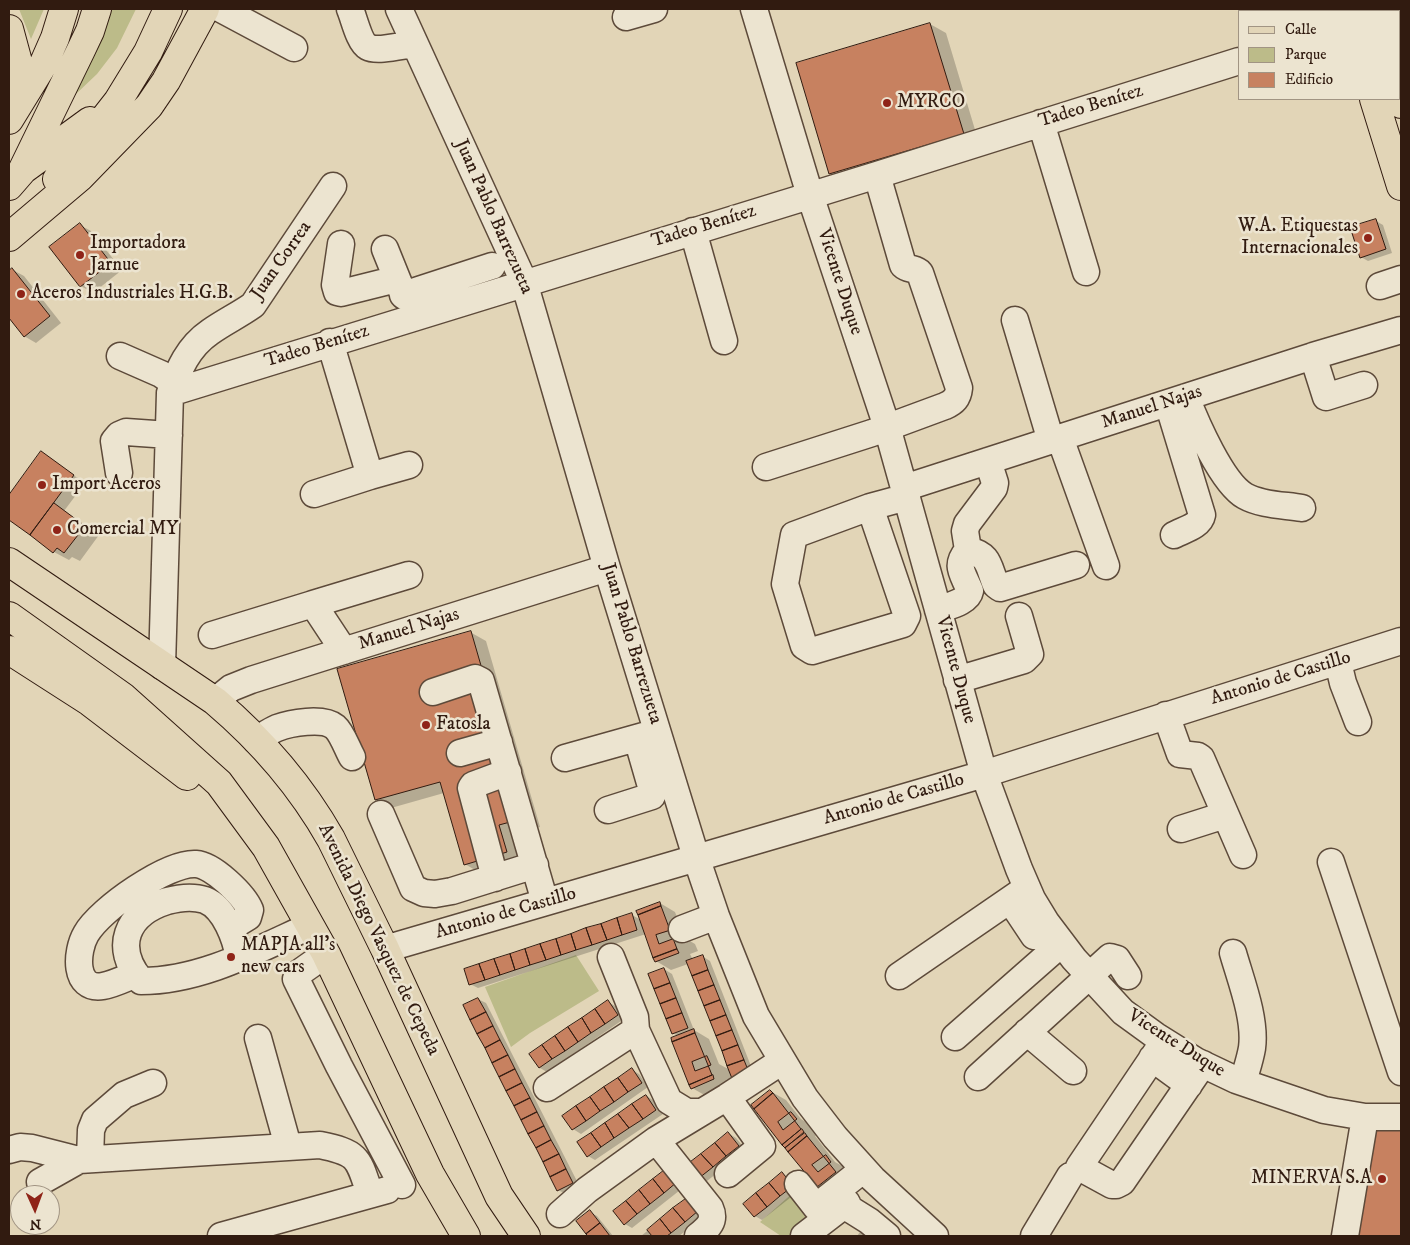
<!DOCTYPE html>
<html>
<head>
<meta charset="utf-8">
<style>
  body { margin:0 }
  #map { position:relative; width:1410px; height:1245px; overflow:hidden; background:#e2d5b7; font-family:"IM FELL DW Pica",serif }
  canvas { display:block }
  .frame { position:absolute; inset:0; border:10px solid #311b10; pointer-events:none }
  .legend { position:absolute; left:1238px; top:10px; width:162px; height:90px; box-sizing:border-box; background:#ece4d0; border:1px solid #a19483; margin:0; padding:6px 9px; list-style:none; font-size:15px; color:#311b10 }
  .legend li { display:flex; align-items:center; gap:10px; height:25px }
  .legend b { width:25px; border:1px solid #a19483 }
  .north { position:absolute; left:10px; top:1185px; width:50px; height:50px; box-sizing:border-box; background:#ece4d0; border:1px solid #a19483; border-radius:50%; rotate:178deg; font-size:14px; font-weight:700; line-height:20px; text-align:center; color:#311b10 }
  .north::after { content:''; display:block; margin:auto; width:18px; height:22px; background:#8f2418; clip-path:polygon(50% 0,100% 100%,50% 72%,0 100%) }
</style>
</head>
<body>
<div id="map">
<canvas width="1410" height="1245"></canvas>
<div class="frame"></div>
<ul class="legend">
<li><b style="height:6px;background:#e2d5b7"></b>Calle</li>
<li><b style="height:14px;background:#bcbb89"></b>Parque</li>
<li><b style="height:14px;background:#c78160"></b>Edificio</li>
</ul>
<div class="north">N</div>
</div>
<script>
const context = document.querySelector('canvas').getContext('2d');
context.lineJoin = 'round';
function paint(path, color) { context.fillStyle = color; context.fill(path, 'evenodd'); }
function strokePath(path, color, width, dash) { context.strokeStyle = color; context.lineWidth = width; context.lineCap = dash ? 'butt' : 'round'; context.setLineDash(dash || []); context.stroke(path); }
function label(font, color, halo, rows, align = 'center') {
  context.font = font + ' "IM FELL DW Pica",serif'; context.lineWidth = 5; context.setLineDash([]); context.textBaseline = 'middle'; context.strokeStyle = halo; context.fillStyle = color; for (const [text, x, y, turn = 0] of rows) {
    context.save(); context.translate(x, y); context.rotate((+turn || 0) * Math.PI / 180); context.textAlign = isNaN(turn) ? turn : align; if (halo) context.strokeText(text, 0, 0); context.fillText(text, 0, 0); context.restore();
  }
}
paint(new Path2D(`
  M19,9H44L31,39Z
  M94,9H136L117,48L97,74L56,113Z
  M576,955L599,991L530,1033L511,1047L485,987Z
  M795,1191L815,1217L788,1236H781L760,1222Z`), '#bcbb89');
paint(new Path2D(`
  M930,24L946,33L979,143L845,182L830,173Z
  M1376,221L1383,225L1392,253L1368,261L1361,257Z
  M80,225L91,231L122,270L93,293L81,286L51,247Z
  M13,270L24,276L61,323L36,343L24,336L9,316V272Z
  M41,453L85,483L64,511L99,535L80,561L72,557L69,560L54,552L9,518V497Z
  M470,632L486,641L540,827L514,834L522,861L480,873L465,864L444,793L391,808L376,800Z
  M660,903L675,912L685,938L695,944L698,951L690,954L693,960L702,956L710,961L756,1079L733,1078L726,1080L729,1088L708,1097L692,1088L672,1039L678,1036L673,1033L664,969L672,974L694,1030L709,1039L719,1064L730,1070L688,964L671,970L656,961L646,934L478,988L470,984L632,915L641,920Z
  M478,999L486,1003L580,1187L566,1194L558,1190Z
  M608,1002L615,1006L624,1019L547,1072L540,1068L531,1054Z
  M632,1070L639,1074L648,1087L581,1134L573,1129L564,1116Z
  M770,1091L786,1100L801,1119L814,1127L819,1133L815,1136L835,1162L848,1169L820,1190L752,1106Z
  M647,1096L654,1101L663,1114L595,1160L588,1156Z
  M1401,1123V1236H1356Z
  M728,1133L736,1138L746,1150L707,1181L700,1177Z
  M666,1170L684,1187L632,1228L625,1224Z
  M782,1174L790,1178L800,1190L762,1220L755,1216Z
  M687,1199L705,1216L679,1236H641Z
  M590,1212L597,1216L613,1236H589L577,1221Z
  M860,1232L867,1236H857Z`), '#0003');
const building = new Path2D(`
  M930,23L964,134L829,174L796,63Z
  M1376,219L1386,249L1360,258L1350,227Z
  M80,223L111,263L80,287L49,247Z
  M12,268L50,316L24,337L9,318V271Z
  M41,451L74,475L30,535L9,520V495Z
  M54,503L85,526L64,553L57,548L53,553L30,535Z
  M471,631L525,818L499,825L507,852L464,865L440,782L375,800L337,669Z
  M660,902L661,906L638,915L636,911Z
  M661,906L677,949L653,958L638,915Z
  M632,913L637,930L622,935L617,918Z
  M617,918L622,935L607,940L601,924Z
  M601,924L607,940L592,945L586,928Z
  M586,928L592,945L576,950L571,934Z
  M672,930L675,938L659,944L656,935Z
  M571,934L576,950L561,955L556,939Z
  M556,939L561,955L546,960L540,944Z
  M540,944L546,960L530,965L525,949Z
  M525,949L530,965L515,970L510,954Z
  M677,949L679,953L655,962L653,958Z
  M510,954L515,970L500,975L494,959Z
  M703,955L708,970L692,976L686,961Z
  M494,959L500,975L485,980L479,964Z
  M479,964L485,980L469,985L464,969Z
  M664,968L670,983L654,989L648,974Z
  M708,970L714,985L698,991L692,976Z
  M670,983L676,998L660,1004L654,989Z
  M714,985L720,1000L704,1006L698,991Z
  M478,998L486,1012L470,1020L463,1005Z
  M676,998L682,1013L666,1019L660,1004Z
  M608,1000L618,1015L605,1024L595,1009Z
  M720,1000L726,1015L710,1021L704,1006Z
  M595,1009L605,1024L591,1033L582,1018Z
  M486,1012L493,1026L477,1034L470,1020Z
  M682,1013L688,1028L672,1034L666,1019Z
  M726,1015L732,1030L716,1036L710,1021Z
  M582,1018L591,1033L578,1042L568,1027Z
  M493,1026L500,1040L485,1048L477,1034Z
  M568,1027L578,1042L565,1051L555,1036Z
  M694,1029L695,1033L672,1042L671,1038Z
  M732,1030L738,1045L722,1051L716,1036Z
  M695,1033L712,1075L689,1085L672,1042Z
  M555,1036L565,1051L552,1059L542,1045Z
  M500,1040L508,1055L492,1063L485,1048Z
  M542,1045L552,1059L539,1068L529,1054Z
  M738,1045L744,1060L727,1066L722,1051Z
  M508,1055L515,1069L499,1077L492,1063Z
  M707,1056L711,1065L695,1071L692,1062Z
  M744,1060L750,1075L733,1081L727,1066Z
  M632,1068L642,1083L628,1092L618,1078Z
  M515,1069L522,1083L506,1091L499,1077Z
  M713,1075L714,1079L691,1089L689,1085Z
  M618,1078L628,1092L614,1102L604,1087Z
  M522,1083L530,1098L514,1106L506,1091Z
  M604,1087L614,1102L600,1111L590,1097Z
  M770,1090L773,1093L754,1109L751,1105Z
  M773,1093L801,1129L782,1145L754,1109Z
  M646,1095L656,1110L643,1119L632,1104Z
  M590,1097L600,1111L586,1121L576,1106Z
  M530,1098L537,1112L521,1120L514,1106Z
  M632,1104L643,1119L629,1128L618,1114Z
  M576,1106L586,1121L572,1130L562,1116Z
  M537,1112L544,1126L528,1134L521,1120Z
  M791,1112L797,1119L783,1130L778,1122Z
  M618,1114L629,1128L614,1138L605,1123Z
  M1401,1122V1236H1355L1370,1123Z
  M605,1123L614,1138L601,1147L591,1133Z
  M544,1126L551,1140L536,1148L528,1134Z
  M802,1129L804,1132L785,1148L782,1145Z
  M728,1132L739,1146L726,1156L715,1143Z
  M591,1133L601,1147L587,1157L577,1142Z
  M805,1133L807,1136L788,1152L785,1148Z
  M807,1136L836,1172L817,1187L788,1152Z
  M551,1140L559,1154L543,1162L536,1148Z
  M715,1143L726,1156L713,1167L701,1154Z
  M559,1154L566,1169L550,1177L543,1162Z
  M701,1154L713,1167L699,1178L688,1164Z
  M826,1155L831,1162L818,1172L812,1165Z
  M566,1169L573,1183L557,1191L550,1177Z
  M666,1169L677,1182L664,1193L653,1179Z
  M782,1172L793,1186L780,1196L769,1183Z
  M653,1179L664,1193L650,1204L639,1190Z
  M769,1183L780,1196L767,1207L756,1193Z
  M639,1190L650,1204L637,1214L626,1201Z
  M756,1193L767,1207L754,1217L743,1204Z
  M687,1198L698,1211L685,1222L673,1208Z
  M626,1201L637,1214L624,1225L613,1211Z
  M673,1208L685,1222L671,1233L660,1219Z
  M590,1210L600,1223L586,1234L576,1221Z
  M660,1219L671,1233L667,1236H652L647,1230Z
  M600,1223L610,1236H588L586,1234Z`);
paint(building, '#c78160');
strokePath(building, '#311b10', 1);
const minor = new Path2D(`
  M221,9L294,48
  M350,9C354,18 359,42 368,47C377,52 404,45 415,44
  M399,9L524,282L607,568L696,857L716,916L756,1016L805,1098L835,1137L873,1179L935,1236
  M754,9L810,195L887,427L984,774L1019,869L1032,899L1046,922L1074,959L1123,1012L1156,1036L1196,1061L1236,1080L1324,1110L1365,1117H1401
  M1390,11L1391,9
  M626,17L654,9
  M1041,123L1086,272
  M693,231L724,341
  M341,244L335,285L337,292L341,293L397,279
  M385,249L404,296
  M1380,286L1401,279
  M403,295L492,266
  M1015,320L1051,441
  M330,342L370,476L409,465
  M120,356L161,374L174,383
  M1313,356L1326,397L1364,385
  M170,393L877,175L1239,61
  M1186,397C1196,423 1222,483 1245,496C1261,505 1284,505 1302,508
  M1168,403L1202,515C1200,526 1183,530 1174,535
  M1060,438L1106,566
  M988,461L995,483L994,488L967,524L965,531L968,550C990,555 988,566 996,585L1000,588L1076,565
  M766,467L872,433L945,406C954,402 958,398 959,388L920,273C916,268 908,270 903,265L877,175
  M119,473L114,441L119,435L126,432L169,435
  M904,488L1313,356L1401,330
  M314,494L370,476
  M870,507L907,616L903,624L812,651L804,646L785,584L794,535L870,507L907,497
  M313,604L409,575
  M938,610C948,606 968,602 970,591C963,573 954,566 968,550
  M212,635L313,604L344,651
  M1338,662L1343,683L1358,722
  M162,666L170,393C179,369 188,347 210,332C224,322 239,315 253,305L333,186
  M957,680L1024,660L1030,654L1019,616
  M433,692L475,678L481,681L545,902
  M215,701L231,688L251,680L607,568
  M1166,715L1180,754L1198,756L1201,758L1243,855
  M256,740C263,736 270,731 277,728C290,723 323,717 335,727C342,733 347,748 352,757
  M460,753L499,742
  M565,758L654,733
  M608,810L652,796V790L637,738
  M381,814L413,888L424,893L435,894L452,891L535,865
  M1181,829L1225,815
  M1331,862L1401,1072
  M495,878L471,788L473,785L508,772
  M1010,900L1034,936
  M682,929L716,916
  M385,949L984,774L1401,641
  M1233,953C1241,981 1256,1019 1252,1048C1250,1060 1246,1071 1243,1082
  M326,954L299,973L296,979L339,1066L402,1185
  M611,957L635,1017L636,1030L669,1101L687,1112H702
  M239,958C236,939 225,908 205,900C193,896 178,898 167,901C126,914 113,947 141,981C201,981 257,950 310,926
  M136,974C126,978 114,984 103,986C73,991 76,951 86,934C100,909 168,862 196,864C213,865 244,895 250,910L248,917L230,928
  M899,976L1027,888
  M1027,1032L1073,1071
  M955,1037L1062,943
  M258,1038L288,1146
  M1164,1041L1079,1167L1112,1185H1116L1122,1182L1203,1064
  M1152,1058L1189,1085
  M978,1077L1110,957L1117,959L1128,976
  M547,1088L636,1030
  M727,1097L762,1146L728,1174
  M656,1140L710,1208C716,1221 708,1228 698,1236
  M9,1150L20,1147L32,1148L79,1160L320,1145C359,1153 358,1158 370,1194
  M90,1159L91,1130L95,1120L124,1095L153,1083
  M40,1182L79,1160
  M798,1184L816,1207L864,1169
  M845,1205L853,1211L869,1221L887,1236
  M560,1214L587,1190L656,1140L727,1097L782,1061
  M221,1236L387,1190
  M804,1236L847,1203
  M1034,1236L1070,1176
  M1345,1236L1365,1117`);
const major = new Path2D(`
  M1346,9L1347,11
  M1372,9L1373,11
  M9,29L19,66L18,103
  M1399,96L1401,104
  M1374,99L1401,186
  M9,120L44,63L55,38L64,9
  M24,169L90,121
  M57,179L118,101L148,52L168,9
  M9,186L22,171L81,50L90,31L97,9
  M9,237L80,177L149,106L166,81L205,9
  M9,562L215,701C261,740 301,786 331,839L385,949L499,1196L526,1236
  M9,616L123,697L219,783L266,847L326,954L430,1174L466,1236
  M9,650L90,702L187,776`);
strokePath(minor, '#5d4a3a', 29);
strokePath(major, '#311b10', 30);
strokePath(minor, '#ece4d0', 26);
strokePath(major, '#e2d5b7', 28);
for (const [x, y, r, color] of [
  [887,103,5,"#8f2418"],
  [1368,238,5,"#8f2418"],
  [80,255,5,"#8f2418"],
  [21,294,5,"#8f2418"],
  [42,485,5,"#8f2418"],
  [57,530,5,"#8f2418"],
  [426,725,5,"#8f2418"],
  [231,957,5,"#8f2418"],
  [1382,1179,5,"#8f2418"]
]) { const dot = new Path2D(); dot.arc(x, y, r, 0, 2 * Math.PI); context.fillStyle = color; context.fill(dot); strokePath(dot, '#ece4d0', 2); }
label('19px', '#311b10', '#ece4d0', [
  ["MYRCO",897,103],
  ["W.A. Etiquestas",1358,227,"right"],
  ["Internacionales",1358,249,"right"],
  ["Importadora",90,244],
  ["Jarnue",90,266],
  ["Aceros Industriales H.G.B.",31,294],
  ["Import Aceros",52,485],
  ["Comercial MY",67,530],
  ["Fatosla",436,725],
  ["MAPJA all's",241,946],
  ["new cars",241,968],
  ["MINERVA S.A",1372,1179,"right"]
], 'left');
label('19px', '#311b10', '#ece4d0', [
  ["Tadeo Benítez",1091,107,-17],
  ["Juan Pablo Barrezueta",493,217,66],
  ["Tadeo Benítez",704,227,-17],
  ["Juan Correa",282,261,-55],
  ["Vicente Duque",839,282,72],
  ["Tadeo Benítez",317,347,-17],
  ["Manuel Najas",1152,408,-18],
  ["Manuel Najas",409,630,-17],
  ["Juan Pablo Barrezueta",631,644,73],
  ["Vicente Duque",955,670,75],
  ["Antonio de Castillo",1281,679,-17],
  ["Antonio de Castillo",894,800,-16],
  ["Antonio de Castillo",506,914,-16],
  ["Avenida Diego Vasquez de Cepeda",378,940,64],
  ["Vicente Duque",1176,1044,32]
]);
</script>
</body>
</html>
